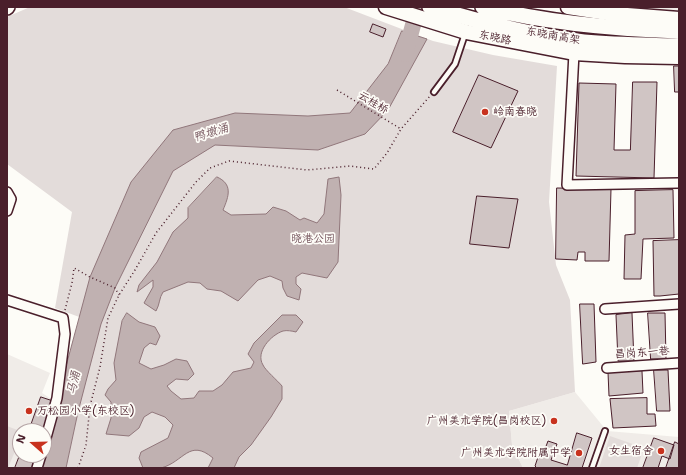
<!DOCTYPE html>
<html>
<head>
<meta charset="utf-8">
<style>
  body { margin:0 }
  #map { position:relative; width:686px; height:475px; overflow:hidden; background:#fdfcf7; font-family:"Shantell Sans",sans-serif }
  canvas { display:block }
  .frame { position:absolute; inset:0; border:8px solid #4a1f2b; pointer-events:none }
  .north { position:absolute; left:12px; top:423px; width:40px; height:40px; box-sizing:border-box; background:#fdfcf7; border:1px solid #b5a4a5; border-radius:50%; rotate:290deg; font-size:11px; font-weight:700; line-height:16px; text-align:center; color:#4a1f2b }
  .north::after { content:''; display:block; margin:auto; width:14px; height:18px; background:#c8321e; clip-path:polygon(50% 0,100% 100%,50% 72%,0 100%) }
</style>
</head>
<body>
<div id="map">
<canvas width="686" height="475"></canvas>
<div class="frame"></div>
<div class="north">N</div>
</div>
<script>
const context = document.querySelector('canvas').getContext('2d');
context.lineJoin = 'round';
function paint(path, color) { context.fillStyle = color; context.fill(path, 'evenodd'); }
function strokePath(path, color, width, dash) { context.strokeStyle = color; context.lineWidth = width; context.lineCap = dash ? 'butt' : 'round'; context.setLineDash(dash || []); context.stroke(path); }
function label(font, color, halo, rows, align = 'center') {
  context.font = font + ' "Shantell Sans","LXGW WenKai TC",sans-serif'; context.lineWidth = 3.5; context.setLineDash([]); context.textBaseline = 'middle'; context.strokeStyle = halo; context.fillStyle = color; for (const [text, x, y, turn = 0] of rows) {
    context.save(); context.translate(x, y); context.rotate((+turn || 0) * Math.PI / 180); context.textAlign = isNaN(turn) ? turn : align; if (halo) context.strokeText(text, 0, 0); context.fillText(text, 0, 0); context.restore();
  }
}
paint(new Path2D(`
  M598,7H679V13Z
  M7,354L50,373L42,393L53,400L44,431H20V455H39L35,468H7Z
  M575,392L607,431L679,437V468H523L512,445L509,411Z`), '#f0ece8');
paint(new Path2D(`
  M30,7H344L433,41L493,55L557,66L549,202L556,265L570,300L575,392L509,411L512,445L523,468H66L78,412L90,321L55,308L72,212L7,164V17Z
  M7,426L20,431V439L8,468H7Z
  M610,436L644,448L637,468H599Z`), '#e3dcda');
const water = new Path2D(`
  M402,31L427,39L388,110L365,134L318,150L215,145L173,171L115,288L101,324L78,412L66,468H39L44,455L60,398L65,370L90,277L131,182L173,130L235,113L308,116L350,113L388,64Z
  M217,177C233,184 229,196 223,210L231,215L266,214L273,207L286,211L300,220L304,218L317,223L324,214L328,179L339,177L341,195L338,262L327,278L302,273L296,277V284L301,289L299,300L287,296L283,288L282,281L270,276L258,280L238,301L221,291L207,289L200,283L188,282L163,292C159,298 160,304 156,311L144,303L153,287V280L137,292L139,285L157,262L173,232L188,218V208Z
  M127,313L139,322L155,327L160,336L156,345L150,343L144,348L139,363L151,369L164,365L176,359L187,361L194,374L188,380L176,379L167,386L171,391L181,399L194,398L199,391H213L222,385L233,372L251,368L254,362L248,354L254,343L282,315H296L303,322L296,332C292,331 287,330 283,331C271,335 255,352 263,365C265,370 278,381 282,386V399L271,417L251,445L239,457L234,468H208L213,458C189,438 184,462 161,468C156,469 148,468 143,468L139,458L141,452L168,438L173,425L165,417L152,412L144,417L139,428L129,436L106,434L111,418V402L105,395L108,389L116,380L114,363L122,321Z`);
paint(water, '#c0b1b1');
strokePath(water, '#91777b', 1);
strokePath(new Path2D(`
  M405,54L418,7`), '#c0b1b1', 16);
const building = new Path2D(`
  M373,24L386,29L383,37L370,32Z
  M674,66H679V92H675Z
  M479,75L518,91L491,148L453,132Z
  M633,82H657L654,178L576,176L579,83L616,84L614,150H630Z
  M557,188L611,189L609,261H585V252H578L577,260L556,259Z
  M673,190L674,238L643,239L641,279H624L625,235L635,234V191Z
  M477,196L518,199L509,248L470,244Z
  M679,240V294L660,296H654L653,241Z
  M580,304H594L596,362L583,364Z
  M632,313L634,361H618L616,315Z
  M648,313H665L666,359H651Z
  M654,370H668L670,411H657Z
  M642,371L643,393L609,396L608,372Z
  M41,397L53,401L45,423L48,424L44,431H29Z
  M647,398V414H655L656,426L613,428L610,399Z
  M577,433L592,438L582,468H537L535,466L538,457L540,458L543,449H545L548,441L557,444L551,460L567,465Z
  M654,438L674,445L670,459L662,456L658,468H643Z
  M675,442L679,444V468H666Z
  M20,455H37L32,468H15Z`);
paint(building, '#d0c5c4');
strokePath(building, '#4a1f2b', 1);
const service = new Path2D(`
  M434,92L455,64L465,34
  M592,468L605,431`);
const minor = new Path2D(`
  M574,53L567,185L679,183
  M7,192L11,199L7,211
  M7,300L63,318L65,334L57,398L44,445
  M605,309L679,304
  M607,368L679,363
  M37,468L41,455`);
const secondary = new Path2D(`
  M7,8L8,7`);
const primary = new Path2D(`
  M386,7L466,32L574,53L625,56L679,57
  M568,7L614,14L679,19`);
const trunk = new Path2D(`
  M430,7C480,22 532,36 584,42C616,45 647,45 679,46
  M483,7C547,23 613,29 679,31`);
strokePath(service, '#4a1f2b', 8);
strokePath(minor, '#4a1f2b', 12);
strokePath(secondary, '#4a1f2b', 16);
strokePath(primary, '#4a1f2b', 17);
strokePath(trunk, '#4a1f2b', 18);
strokePath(new Path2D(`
  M337,90L401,129
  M65,310L72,283L74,268L90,277L115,288L119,295
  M78,468L86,445L90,406L100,367L108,318L119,295L135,270L156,233L196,182L210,168L229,161L307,170L350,166L374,169L387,153L401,129L430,96`), '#4a1f2b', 1.5, [1, 3]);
strokePath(service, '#fdfcf7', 4.5);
strokePath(minor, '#fdfcf7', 9);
strokePath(secondary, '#fdfcf7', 13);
strokePath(primary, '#fdfcf7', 14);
strokePath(trunk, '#fdfcf7', 15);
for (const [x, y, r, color] of [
  [485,112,4,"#c8321e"],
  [29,411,4,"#c8321e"],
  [554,421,4,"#c8321e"],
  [661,451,4,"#c8321e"],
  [579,453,4,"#c8321e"]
]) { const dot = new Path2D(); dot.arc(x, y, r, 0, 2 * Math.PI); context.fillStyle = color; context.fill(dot); strokePath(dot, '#fdfcf7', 1.5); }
label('11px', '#4a1f2b', '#fdfcf7', [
  ["东晓南高架",553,36,10],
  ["东晓路",495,38,12],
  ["云桂桥",373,103,31],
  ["昌岗东一巷",642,353,-4]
]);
label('11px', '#4a1f2b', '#fdfcf7', [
  ["岭南春晓",493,112,"left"],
  ["万松园小学(东校区)",37,411,"left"],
  ["广州美术学院(昌岗校区)",546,421],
  ["女生宿舍",653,451],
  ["广州美术学院附属中学",571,453]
], 'right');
label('11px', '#704e57', '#fdfcf7', [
  ["晓港公园",313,239]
]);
label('italic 12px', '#73525a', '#fdfcf7', [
  ["鸭墩涌",211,133,-17],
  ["马涌",74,383,-76]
]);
</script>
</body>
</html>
